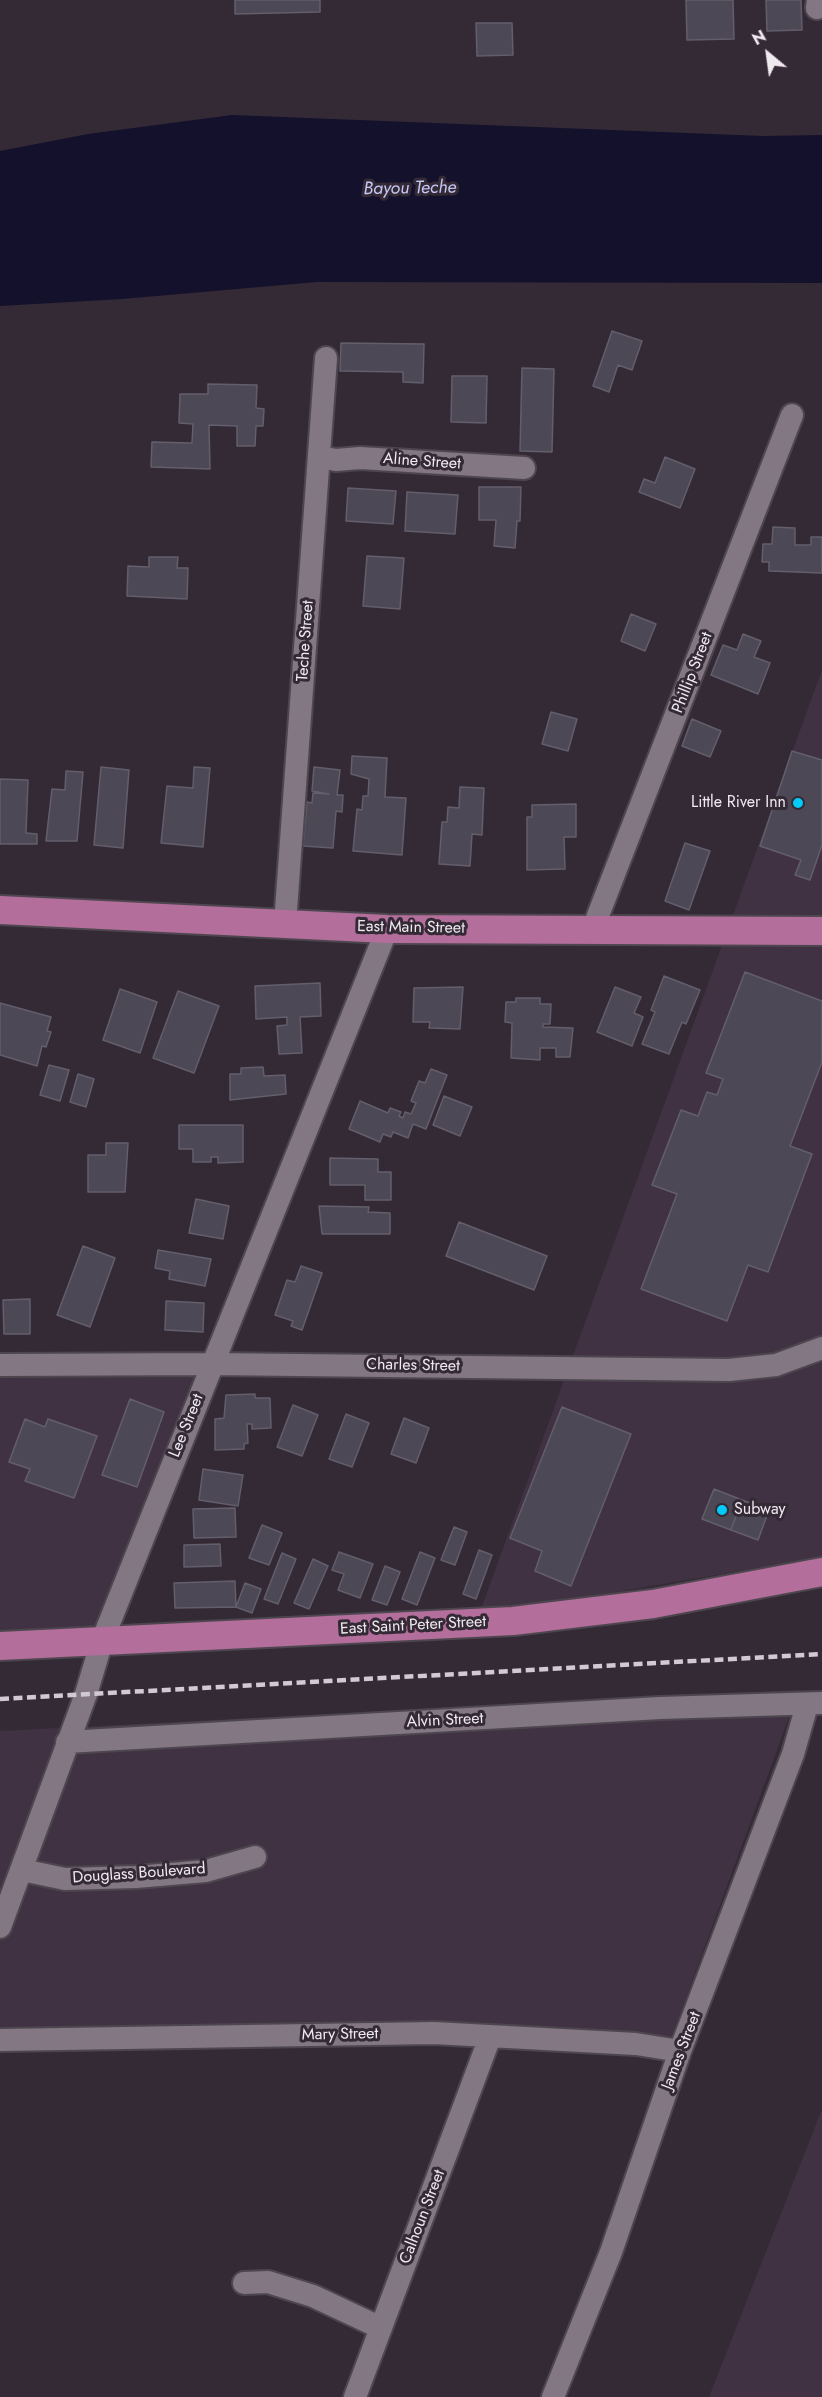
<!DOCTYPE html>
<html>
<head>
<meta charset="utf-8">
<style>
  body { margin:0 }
  #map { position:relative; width:822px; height:2397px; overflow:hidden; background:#342a35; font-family:Jost,sans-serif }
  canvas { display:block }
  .north { position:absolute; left:738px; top:24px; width:60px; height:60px; -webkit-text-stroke:4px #342a35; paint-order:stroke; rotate:331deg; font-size:16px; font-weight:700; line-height:24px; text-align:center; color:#efe9f0 }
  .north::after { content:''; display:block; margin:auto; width:21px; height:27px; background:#efe9f0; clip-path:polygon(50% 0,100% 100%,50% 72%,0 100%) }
</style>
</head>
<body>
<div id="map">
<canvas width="822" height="2397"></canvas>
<div class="north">N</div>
</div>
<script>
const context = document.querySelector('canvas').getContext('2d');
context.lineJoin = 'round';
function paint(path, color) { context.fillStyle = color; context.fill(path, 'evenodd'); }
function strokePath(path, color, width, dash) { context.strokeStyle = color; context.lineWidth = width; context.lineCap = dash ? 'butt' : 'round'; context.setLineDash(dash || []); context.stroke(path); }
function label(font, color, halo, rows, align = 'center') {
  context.font = font + ' Jost,sans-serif'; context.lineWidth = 6; context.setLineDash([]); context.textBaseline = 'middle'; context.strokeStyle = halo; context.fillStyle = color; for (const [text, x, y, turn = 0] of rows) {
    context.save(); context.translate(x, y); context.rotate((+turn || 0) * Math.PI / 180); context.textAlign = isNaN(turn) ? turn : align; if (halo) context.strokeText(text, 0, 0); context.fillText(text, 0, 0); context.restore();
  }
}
paint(new Path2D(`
  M822,670V1557L528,1607L481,1609Z
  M212,1364L102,1641L0,1645V1365Z
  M799,1690L672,2036L0,2037V1731Z
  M822,2109V2397H709Z`), '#403242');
paint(new Path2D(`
  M232,115L763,136L822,135V283L317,282L122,299L0,306V151L88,134Z`), '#13112c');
const building = new Path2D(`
  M235,0H320V12L235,14Z
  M686,0H733L734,39L687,40Z
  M766,0H801L802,30L767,31Z
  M476,23H512L513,55L477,56Z
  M612,331L642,341L632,370L618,365L609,392L593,386Z
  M341,343L424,344L423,383L403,382V372L340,371Z
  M522,368L554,369L552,452L520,451Z
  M452,376H487L486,423L451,422Z
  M208,384L257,385L256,408L264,409L263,426H256L255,446H237V426L209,425L210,469L151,467L152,442L192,443L193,424L179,423L180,394H208Z
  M665,457L695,469L680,508L639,492L644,479L655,483Z
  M479,487H521L520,521H517L515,548L494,546L496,520H479Z
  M348,488L396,491L393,524L346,521Z
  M407,492L458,495L455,534L405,531Z
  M773,527L795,528V545H811V537H822V573L769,571V562H762L763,544H772Z
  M367,556L404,558L400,609L363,606Z
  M149,557H178L177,568H188L187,599L127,596L128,566L149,567Z
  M631,614L656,624L645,651L621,641Z
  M743,634L761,641L754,657L770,663L758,694L711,675L723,645L737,650Z
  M551,712L577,719L568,751L542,744Z
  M692,719L721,731L710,757L682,746Z
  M792,751L822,760V845L810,880L795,875L801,860L760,846Z
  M352,756L387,758L385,797L406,798L402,855L353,851L357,809L362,810L363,796H368L369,779L351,774Z
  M101,767L129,770L123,848L94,845Z
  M194,767L210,768L203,847L161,843L167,786L193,788Z
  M314,767L340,770L337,795H343L342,812L336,811L333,848L303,846L307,802L312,803L313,793L329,794L312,791Z
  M66,771L83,772L77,841H46L52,789L65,790Z
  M0,779L28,780L26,833L37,834V844H0Z
  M460,787L484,788L482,835L472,834L470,866L439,864L442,822H447L448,807L459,808Z
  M576,804V837H564L565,869L527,870V817H532V805Z
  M685,843L710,851L689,910L665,901Z
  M745,972L822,1001V1062L790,1146L812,1154L768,1272L748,1265L727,1321L641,1289L677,1194L652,1185L681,1110L698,1116L707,1092L717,1095L723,1079L706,1073Z
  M664,976L700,990L686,1024L682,1022L669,1054L642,1044L655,1012L651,1010Z
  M320,983L321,1016L300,1017L302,1053L279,1054L277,1026L287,1025V1017L256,1019L255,986Z
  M463,987L460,1029L429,1028L430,1022H413L414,988Z
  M615,987L641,997L634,1013L643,1017L632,1046L597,1032Z
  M120,989L157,1002L140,1053L103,1040Z
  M178,991L219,1006L194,1073L153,1058Z
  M516,998H540V1004H551L550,1024H543V1027L573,1028L570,1057H556V1048H540V1060L511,1058L512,1023L505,1022L506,1002H516Z
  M0,1003L51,1017L47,1031L51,1032L46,1047L42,1046L37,1066L0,1055Z
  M49,1065L69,1070L60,1101L40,1095Z
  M263,1067L264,1076L285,1075L286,1094L230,1100V1074H241V1068Z
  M431,1069L447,1075L426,1129L413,1124L408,1138L393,1132L391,1137L383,1134L380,1142L349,1129L360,1101L388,1113L390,1108L401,1112L399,1116L403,1118L405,1112L411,1114L416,1103L411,1101L419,1081L425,1083Z
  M78,1074L94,1079L86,1107L70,1102Z
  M444,1096L472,1107L460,1136L433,1125Z
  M179,1125H243V1162L218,1163V1157H211V1162H193V1149H179Z
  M106,1143H128L125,1192H88V1155H106Z
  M330,1158L378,1159V1172H391V1200H365V1185H330Z
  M196,1199L229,1206L223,1239L189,1233Z
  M319,1206L369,1207L368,1212L390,1213V1234H322Z
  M459,1222L547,1256L534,1290L446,1256Z
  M83,1246L115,1258L90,1327L57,1315Z
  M158,1250L211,1259L205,1286L169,1279L170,1271L155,1268Z
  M301,1266L322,1273L302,1330L291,1326L293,1321L275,1315L287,1280L295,1282Z
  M30,1299V1334H4L3,1300Z
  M166,1301L204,1303L203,1332L165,1330Z
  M255,1394V1398H270L271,1428L252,1429V1424H247L248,1443L244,1444V1449L215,1450V1419L224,1418L226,1395Z
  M130,1399L164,1412L137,1487L102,1475Z
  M293,1405L318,1415L302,1456L277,1447Z
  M562,1407L631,1434L571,1586L535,1571L542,1551L510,1538Z
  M346,1414L369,1423L352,1467L329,1459Z
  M404,1418L429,1428L416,1463L391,1454Z
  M25,1419L45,1427L48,1419L97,1436L74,1498L25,1481L30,1469L9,1462Z
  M203,1469L243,1475L238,1506L199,1500Z
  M714,1489L742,1500L731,1530L702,1519Z
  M742,1500L769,1510L758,1540L731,1530Z
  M235,1508L236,1537L194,1538L193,1509Z
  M262,1525L282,1533L269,1565L249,1558Z
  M454,1527L467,1532L455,1565L441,1560Z
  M220,1544L221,1566L184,1567V1545Z
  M479,1550L492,1555L476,1599L463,1594Z
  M339,1552L373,1564L360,1598L338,1590L344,1574L332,1570Z
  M420,1552L435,1558L417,1605L402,1599Z
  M282,1553L296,1559L278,1604L264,1599Z
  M313,1559L328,1566L309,1609L294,1603Z
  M385,1566L400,1572L387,1605L372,1600Z
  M235,1581L236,1607L175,1608L174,1583Z
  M245,1583L261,1589L252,1613L236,1607Z`);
paint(building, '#4d4855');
strokePath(building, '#635e6b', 1.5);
const minor = new Path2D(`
  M817,8L818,0
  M320,457L336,460L360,458L524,468
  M285,924L326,358
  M592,931L792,415
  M0,1365L212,1364L729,1370L776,1365L822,1348
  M67,1742L660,1708L822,1703
  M22,1870L65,1879L136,1877L206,1871L255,1857
  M0,1927L86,1694L102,1641L387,929
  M0,2040L434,2033L636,2044L680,2051
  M244,2283L268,2282L313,2296L381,2328
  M355,2397L490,2037
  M553,2397L611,2252L680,2051L793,1754L807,1705`);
const major = new Path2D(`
  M0,910L387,929L822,931
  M0,1646L513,1621L653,1604L822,1572`);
strokePath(minor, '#4e464f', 26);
strokePath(major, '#4e464f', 32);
strokePath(minor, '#827783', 22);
strokePath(major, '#b36e9c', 28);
strokePath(new Path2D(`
  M0,1699L822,1654`), '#d1cad2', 4.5, [9, 4.5]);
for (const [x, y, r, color] of [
  [798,803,6,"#02cbf9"],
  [722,1510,6,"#02cbf9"]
]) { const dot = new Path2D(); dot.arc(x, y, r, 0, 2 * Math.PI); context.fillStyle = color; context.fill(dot); strokePath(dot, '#342a35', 2); }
label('16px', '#efe9f0', '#342a35', [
  ["Aline Street",422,462,4],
  ["Teche Street",306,641,-86],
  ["Phillip Street",693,673,-69],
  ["East Main Street",411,928,1],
  ["Charles Street",413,1366,1],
  ["Lee Street",187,1426,-68],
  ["East Saint Peter Street",413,1626,-3],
  ["Alvin Street",445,1721,-3],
  ["Douglass Boulevard",139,1874,-4],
  ["Mary Street",340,2035,-1],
  ["James Street",682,2051,-69],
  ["Calhoun Street",423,2217,-69]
]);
label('16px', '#efe9f0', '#342a35', [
  ["Little River Inn",786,803],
  ["Subway",734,1510,"left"]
], 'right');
label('italic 18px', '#c5c7f6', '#342a35', [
  ["Bayou Teche",410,189,-1]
]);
</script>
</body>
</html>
